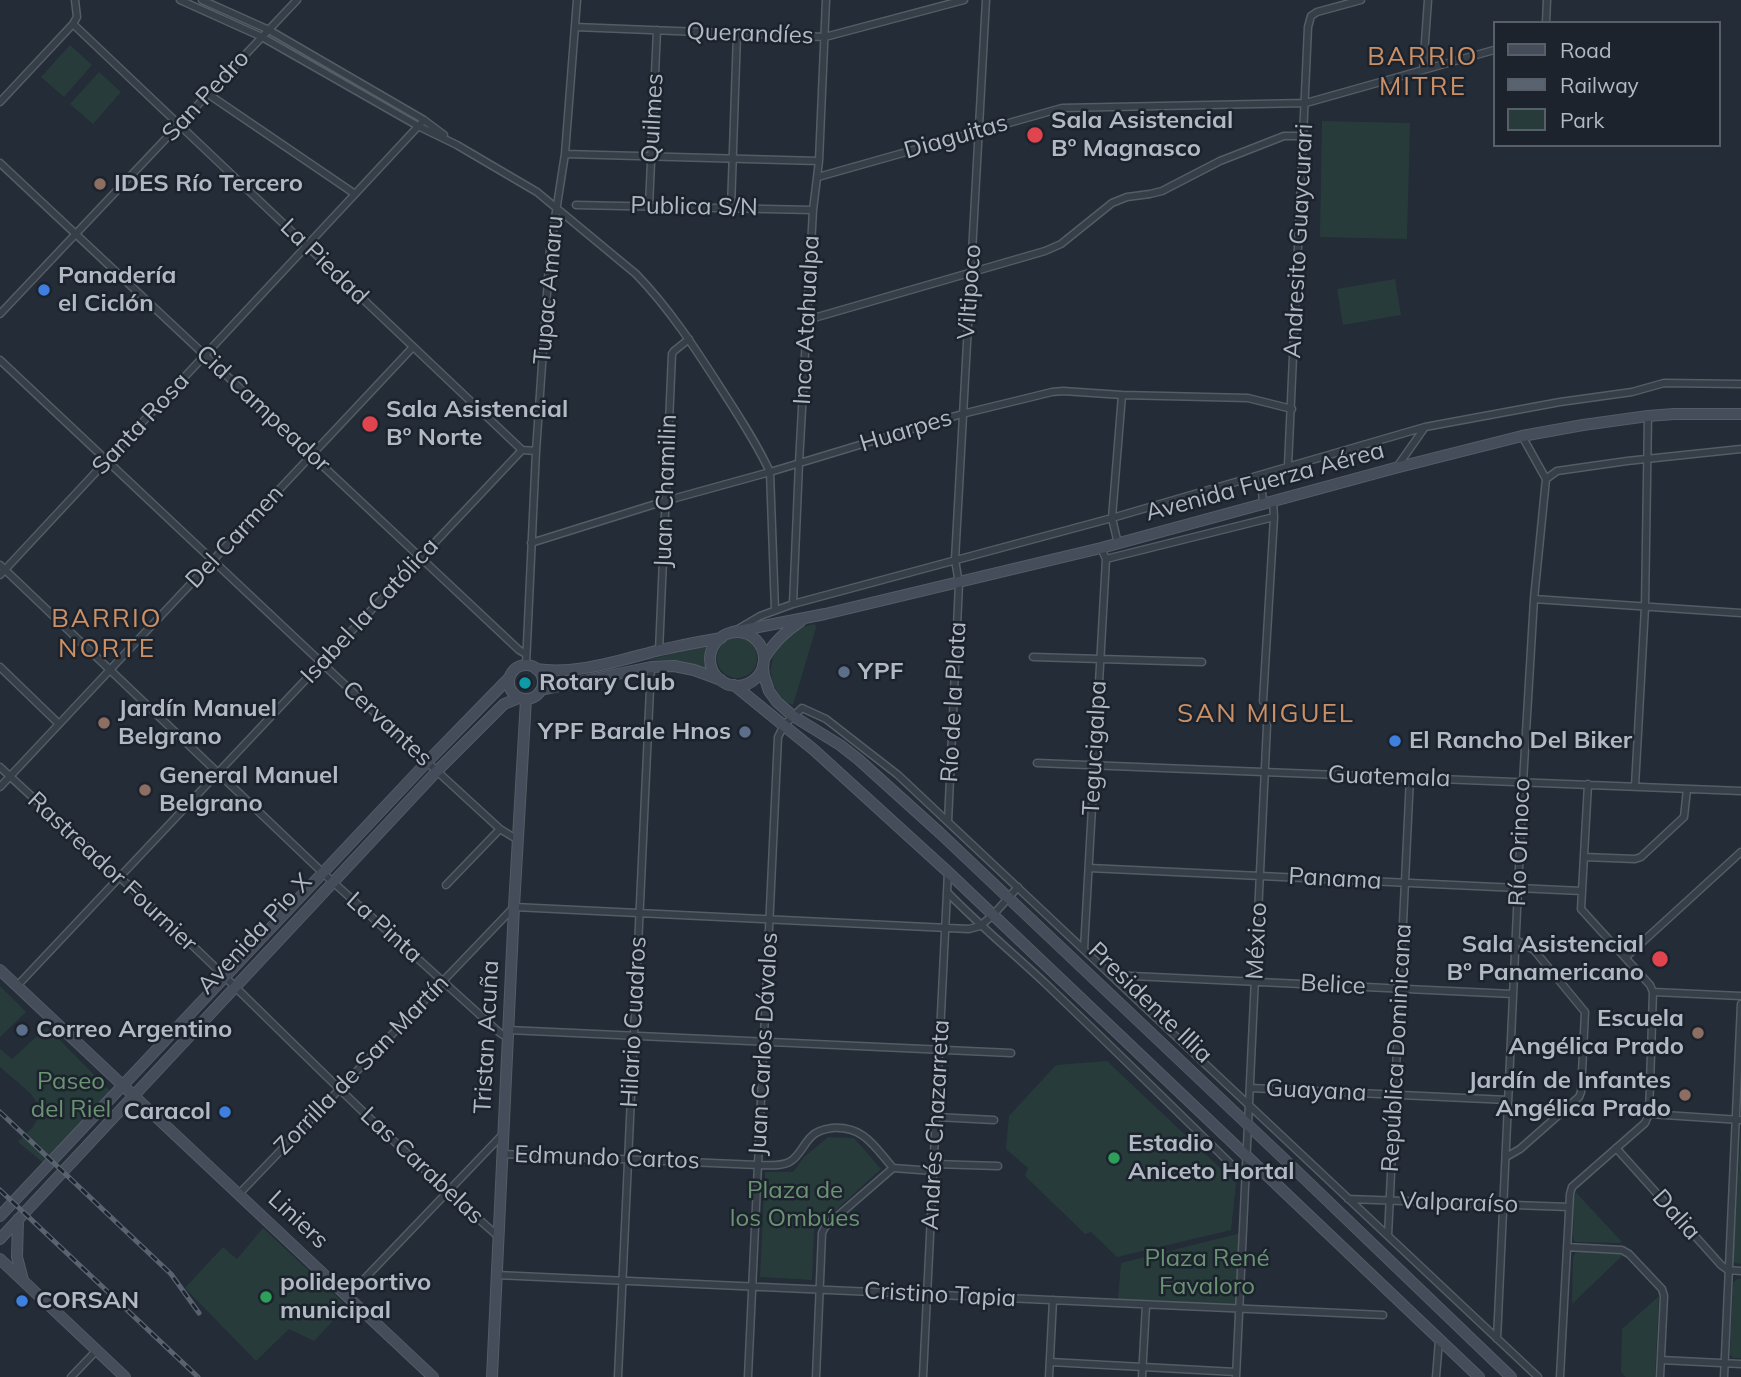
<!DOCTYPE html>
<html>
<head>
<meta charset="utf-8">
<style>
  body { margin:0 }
  #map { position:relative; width:1741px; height:1377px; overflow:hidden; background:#232c37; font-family:Mulish,sans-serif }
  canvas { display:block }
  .legend { position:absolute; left:1493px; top:21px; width:228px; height:126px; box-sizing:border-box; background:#1c232d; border:2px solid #585f69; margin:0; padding:9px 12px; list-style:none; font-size:21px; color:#b1b9c4 }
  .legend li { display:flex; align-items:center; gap:14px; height:35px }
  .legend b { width:35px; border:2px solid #585f69 }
</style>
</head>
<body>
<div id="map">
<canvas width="1741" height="1377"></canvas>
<ul class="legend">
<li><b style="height:9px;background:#454d5b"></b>Road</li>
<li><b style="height:9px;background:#59626f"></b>Railway</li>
<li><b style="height:19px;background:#283b3b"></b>Park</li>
</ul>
</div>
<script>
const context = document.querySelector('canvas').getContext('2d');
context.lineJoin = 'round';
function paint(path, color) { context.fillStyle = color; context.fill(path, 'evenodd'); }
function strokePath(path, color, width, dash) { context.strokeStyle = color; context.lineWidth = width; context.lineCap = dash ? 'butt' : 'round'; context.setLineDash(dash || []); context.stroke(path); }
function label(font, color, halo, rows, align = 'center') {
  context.font = font + ' Mulish,sans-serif'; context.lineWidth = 5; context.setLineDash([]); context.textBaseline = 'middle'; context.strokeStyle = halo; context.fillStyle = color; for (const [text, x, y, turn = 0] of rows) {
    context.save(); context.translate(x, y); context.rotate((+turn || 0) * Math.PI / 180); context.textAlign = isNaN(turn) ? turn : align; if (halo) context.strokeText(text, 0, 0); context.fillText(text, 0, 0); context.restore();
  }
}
paint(new Path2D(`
  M70,45L92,65L64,97L41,77Z
  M99,72L121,92L93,124L70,104Z
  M1322,121L1410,123L1407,239L1320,237Z
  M1395,279L1401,315L1343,325L1337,289Z
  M815,624L816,628L793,705C786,703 781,698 777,691C759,662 785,628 815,624Z
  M717 658a20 20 0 1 1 40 0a20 20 0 1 1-40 0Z
  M707,646L704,653L705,668L677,661L646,660Z
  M518 683a8 8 0 1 1 16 0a8 8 0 1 1-16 0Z
  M0,986L26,1012L0,1037Z
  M47,1027L114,1095L47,1166L18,1142L32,1128L43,1110L30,1093L0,1067V1049L12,1059Z
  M1107,1061L1236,1183L1231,1230L1117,1257L1091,1232L1085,1234L1025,1176L1028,1168L1006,1149L1009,1116L1056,1065Z
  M1741,1129V1264L1735,1263L1733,1261Z
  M828,1137L854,1138L881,1169L814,1230L812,1280L760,1277L765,1172H793L804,1157Z
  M1576,1192L1582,1199L1622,1242L1619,1243L1575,1242L1573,1238L1574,1198Z
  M263,1228L347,1306L314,1341L289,1329L256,1361L185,1288L223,1247L237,1259Z
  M1237,1234H1241L1237,1306L1118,1299L1121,1263Z
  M1578,1251L1618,1252L1622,1256L1572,1304L1573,1258L1575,1253Z
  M1737,1279H1741V1358H1733L1730,1354L1733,1283Z
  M1659,1296L1655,1377H1626L1621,1372L1622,1329Z`), '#283b3b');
const street = new Path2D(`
  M75,0L77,17L73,24L522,450L536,451
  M180,0L262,37L418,126L457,145L537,192L636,274C669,308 695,348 720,387C738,415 756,442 770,472L775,610
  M202,0L269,30L424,120L444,135
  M1546,23L1547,0
  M575,27L825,37L964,0
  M1423,70L1428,0
  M208,94L355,194
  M0,102L73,24
  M565,154L819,161
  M0,163L519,650L526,654
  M818,177L1062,108L1306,103L1494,50
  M576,205L813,210
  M649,206L657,30
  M731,208L737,34
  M0,314L297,0
  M807,320L1045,251L1061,244L1112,203L1127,197L1150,194L1162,191L1220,161L1284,136H1304
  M0,360L427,762L500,829L518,840
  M1288,466L1308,27L1311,16L1317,12L1361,0
  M1397,467L1425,427
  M1261,476L1263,504
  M1546,479L1557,471L1627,461L1741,449
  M531,543L665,501L770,472L962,414L1052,392L1063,391L1122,395L1248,398L1292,409
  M1118,544L1112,518L1122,395
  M1106,559L1274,517
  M0,565L323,873L500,1033L508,1038
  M0,575L424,120
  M1534,599L1741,613
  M793,604L799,463L813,210L819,161L826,0
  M738,629L760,616L793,604L1112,518L1425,427L1560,402L1632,392L1664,383L1741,384
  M659,651L672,354L674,351L689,339
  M1033,657L1202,662
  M526,665L536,451L550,250L565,154L577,0
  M0,667L59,724
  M1263,701L1274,517L1273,501
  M1037,763L1741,791
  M0,767C75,837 152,905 225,977C315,1065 404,1154 499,1237
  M1635,786L1645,607L1648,416
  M0,787L413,347
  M948,822L959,583L955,560L986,0
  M1584,857L1635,859L1641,857L1684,817L1687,789
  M1089,868L1582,891
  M446,885L500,829
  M948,893C979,925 1013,953 1046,984C1113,1048 1179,1113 1245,1178
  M1084,949L1106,559L1101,548
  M1626,957L1741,852
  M1111,975L1513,994
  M17,986L522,450
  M1653,992L1741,996
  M508,1030L1011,1053
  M1250,1088L1508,1100
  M1649,1114L1741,1120
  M936,1117L994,1120
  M1616,1148L1721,1265L1728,1270L1741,1271
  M502,1154L758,1165C768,1165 782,1167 791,1161C800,1155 804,1143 812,1136C817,1131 825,1129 832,1128C864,1126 874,1146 893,1168L933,1171
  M1506,1157L1520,1149L1579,1097L1581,1092L1585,1012L1534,950L1516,940
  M934,1164L998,1166
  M239,1194L514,907L969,929L980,926L993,915L1018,887
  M1348,1199L1569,1207
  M1388,1236L1410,777
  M1567,1247L1622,1250L1629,1254L1662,1289L1664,1296L1660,1377
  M496,1275L1383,1315
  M348,1296L503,1134
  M1497,1339L1523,782L1534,599L1546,479L1522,436
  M1661,1360L1741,1364
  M1050,1362L1236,1372
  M71,1377L97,1350
  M618,1377L651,667
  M748,1377L778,737L784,725L802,708L826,719L898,775L1538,1377
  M816,1377L822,1233L825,1227L893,1168
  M923,1377L948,872
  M1049,1377L1053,1300
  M1142,1377L1146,1305
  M1236,1377L1267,725
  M1436,1377L1439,1340
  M1560,1377L1570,1194L1572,1187L1645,1123L1649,1114L1653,992L1650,985L1581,909L1588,784
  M1724,1377L1741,1004`);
const secondary = new Path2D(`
  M733,632L825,614L1101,548L1395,468L1522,436L1583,425L1648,416L1674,414H1741
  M710 659a27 27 0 1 1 54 0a27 27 0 1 1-54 0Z
  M764,659C774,642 785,632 801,621
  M763,665L764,676L769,691L777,702L793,716L840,745L858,759L940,833L1282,1157L1511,1377
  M509 682a17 17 0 1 1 34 0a17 17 0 1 1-34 0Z
  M536,669C576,675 617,661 656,651C677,646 699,642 721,638
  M734,685L814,750L948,872L1479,1377
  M541,690L651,667L674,666L694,670L721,680
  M0,970L433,1377
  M0,1216L427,762L509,678
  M18,1219L17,1257L23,1280
  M0,1239L437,771L504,704L519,698
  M0,1259L125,1377
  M492,1377L514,907L526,699`);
strokePath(street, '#545c66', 9);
strokePath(secondary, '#545c66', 12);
strokePath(street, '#363e48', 6);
strokePath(secondary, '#454d5b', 10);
const rail = new Path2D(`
  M0,1112L171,1274L199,1313
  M0,1190L198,1377`);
strokePath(rail, '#59626f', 5);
strokePath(rail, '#1c232d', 2.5, [8]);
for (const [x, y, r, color] of [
  [1035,135,9,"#e0444e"],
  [100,184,7,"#8d6e63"],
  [44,290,7,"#3f7fe0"],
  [370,424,9,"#e0444e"],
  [844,672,7,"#5c6f8a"],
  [525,683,7,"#0f9aa8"],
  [104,723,7,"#8d6e63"],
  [745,732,7,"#5c6f8a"],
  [1395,741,7,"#3f7fe0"],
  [145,790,7,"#8d6e63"],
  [1660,959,9,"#e0444e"],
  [22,1030,7,"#5c6f8a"],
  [1698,1033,7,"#8d6e63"],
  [1685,1095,7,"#8d6e63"],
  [225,1112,7,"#3f7fe0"],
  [1114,1158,7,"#2e9e5b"],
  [266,1297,7,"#2e9e5b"],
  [22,1301,7,"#3f7fe0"]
]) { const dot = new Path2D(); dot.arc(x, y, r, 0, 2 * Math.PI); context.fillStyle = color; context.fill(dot); strokePath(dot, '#1c232d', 2.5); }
label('24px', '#b1b9c4', '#1c232d', [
  ["Querandíes",750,34,2],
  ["San Pedro",206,96,-47],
  ["Quilmes",653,118,-87],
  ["Diaguitas",956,137,-16],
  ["Publica S/N",694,207,1],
  ["Andresito Guaycurari",1299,241,-87],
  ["La Piedad",324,262,44],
  ["Tupac Amaru",549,290,-85],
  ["Viltipoco",970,292,-86],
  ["Inca Atahualpa",807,320,-87],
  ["Cid Campeador",263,409,43],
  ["Santa Rosa",141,424,-47],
  ["Huarpes",906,431,-17],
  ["Avenida Fuerza Aérea",1265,482,-15],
  ["Juan Chamilin",666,491,-88],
  ["Del Carmen",235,537,-47],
  ["Isabel la Católica",370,611,-47],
  ["Río de la Plata",954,702,-87],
  ["Cervantes",387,724,43],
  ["Tegucigalpa",1095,748,-87],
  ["Guatemala",1389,777,2],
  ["Río Orinoco",1520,842,-88],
  ["Rastreador Fournier",112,872,43],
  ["Panama",1335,879,3],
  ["La Pinta",384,928,42],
  ["Avenida Pio X",255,934,-47],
  ["México",1257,941,-87],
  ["Belice",1333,985,3],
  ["Presidente Illia",1150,1003,44],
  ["Hilario Cuadros",634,1022,-87],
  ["Tristan Acuña",487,1037,-87],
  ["Juan Carlos Dávalos",764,1044,-87],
  ["República Dominicana",1397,1048,-87],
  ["Zorrilla de San Martín",362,1065,-46],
  ["Guayana",1316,1091,3],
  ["Andrés Chazarreta",936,1125,-87],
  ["Edmundo Cartos",607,1158,2],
  ["Las Carabelas",422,1166,43],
  ["Valparaíso",1459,1203,2],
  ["Dalia",1676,1215,48],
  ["Liniers",298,1220,43],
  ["Cristino Tapia",940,1295,3]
]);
label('bold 24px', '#b1b9c4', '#1c232d', [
  ["Sala Asistencial",1051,121],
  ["Bº Magnasco",1051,149],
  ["IDES Río Tercero",114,184],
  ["Panadería",58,276],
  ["el Ciclón",58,304],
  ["Sala Asistencial",386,410],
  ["Bº Norte",386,438],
  ["YPF",858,672],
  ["Rotary Club",539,683],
  ["Jardín Manuel",118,709],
  ["Belgrano",118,737],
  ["YPF Barale Hnos",731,732,"right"],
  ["El Rancho Del Biker",1409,741],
  ["General Manuel",159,776],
  ["Belgrano",159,804],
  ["Sala Asistencial",1644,945,"right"],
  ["Bº Panamericano",1644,973,"right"],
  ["Escuela",1684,1019,"right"],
  ["Angélica Prado",1684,1047,"right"],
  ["Correo Argentino",36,1030],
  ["Jardín de Infantes",1671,1081,"right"],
  ["Angélica Prado",1671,1109,"right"],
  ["Caracol",211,1112,"right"],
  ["Estadio",1128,1144],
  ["Aniceto Hortal",1128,1172],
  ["polideportivo",280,1283],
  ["municipal",280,1311],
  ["CORSAN",36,1301]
], 'left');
label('24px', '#6a9373', '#1c232d', [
  ["Paseo",71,1082],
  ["del Riel",71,1110],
  ["Plaza de",795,1191],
  ["los Ombúes",795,1219],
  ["Plaza René",1207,1259],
  ["Favaloro",1207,1287]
]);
context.letterSpacing = '2px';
label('26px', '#cb9066', '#1c232d', [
  ["BARRIO",1423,57],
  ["MITRE",1423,87],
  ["BARRIO",107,619],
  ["NORTE",107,649],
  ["SAN MIGUEL",1266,714]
]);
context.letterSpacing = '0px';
</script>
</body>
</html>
